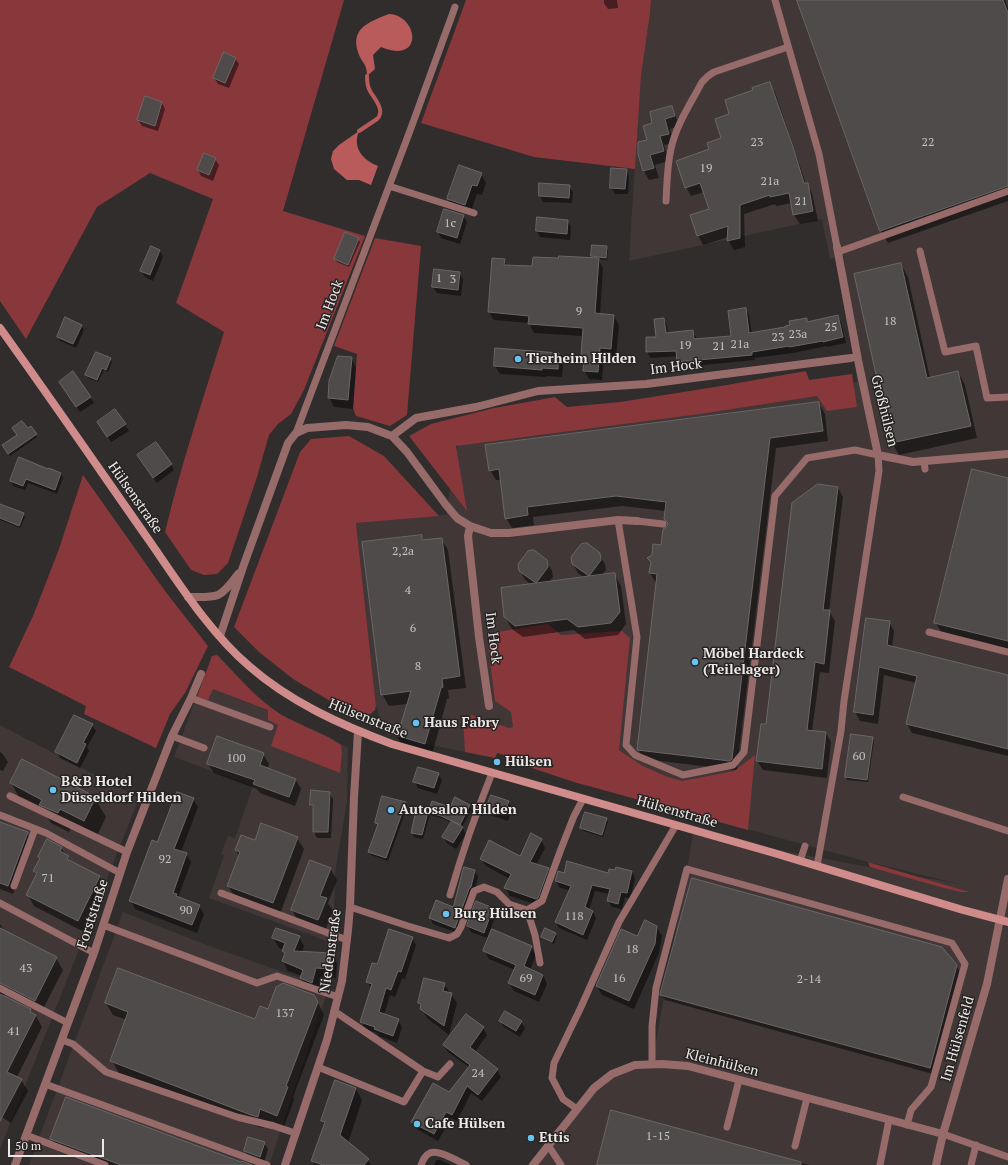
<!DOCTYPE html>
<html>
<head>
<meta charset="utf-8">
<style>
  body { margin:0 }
  #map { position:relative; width:1008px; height:1165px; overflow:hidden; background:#312d2d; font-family:"PT Serif",serif }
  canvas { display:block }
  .scale { position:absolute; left:8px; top:1139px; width:96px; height:18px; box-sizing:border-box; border:2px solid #ebe8e8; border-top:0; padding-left:5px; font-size:12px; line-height:14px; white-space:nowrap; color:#ebe8e8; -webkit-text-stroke:3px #272323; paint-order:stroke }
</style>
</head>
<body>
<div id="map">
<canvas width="1008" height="1165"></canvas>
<div class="scale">50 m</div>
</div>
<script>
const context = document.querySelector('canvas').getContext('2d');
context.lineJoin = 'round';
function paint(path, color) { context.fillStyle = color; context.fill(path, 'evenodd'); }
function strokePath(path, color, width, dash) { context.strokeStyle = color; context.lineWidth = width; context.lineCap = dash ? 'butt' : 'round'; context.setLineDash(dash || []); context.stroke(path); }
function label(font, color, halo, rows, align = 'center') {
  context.font = font + ' "PT Serif",serif'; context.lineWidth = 3; context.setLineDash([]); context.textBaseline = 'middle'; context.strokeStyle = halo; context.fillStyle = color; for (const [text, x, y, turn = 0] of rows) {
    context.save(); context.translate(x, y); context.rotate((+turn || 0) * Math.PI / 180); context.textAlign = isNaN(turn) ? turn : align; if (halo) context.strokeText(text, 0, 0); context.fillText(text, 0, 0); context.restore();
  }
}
paint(new Path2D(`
  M651,0H1008V1165H537L608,1073L653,1059L693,834L964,885L868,862L574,782L517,763L507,761V756L497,753L495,758L411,741L385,733L376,706L356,523L446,515L460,431L857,382L844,256L830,259L822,219L629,261L632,211L641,76L650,14Z
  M217,655L256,695L280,714L331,738L348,748L347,802L335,872L333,944L311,935L209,898L224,855L221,854L228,836L235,838L253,786L174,757L212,656Z
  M0,725L139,798L0,1149Z
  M123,912L204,944L300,978L328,990L269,1165H29Z`), '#413737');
paint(new Path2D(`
  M0,0H344L283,211L365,236L304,390L291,414L278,424L269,435L257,477L228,563L217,574L204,575L191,570L165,532C181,465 203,399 224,332L176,303L213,199L150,173L97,207L26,339L0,301Z
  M466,0H651L650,14L641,76L635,169L534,157L421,123Z
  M375,238L421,246L407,415L390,426L356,416L353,408L357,354L334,346Z
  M806,371L809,380L852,374L857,407L827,411L817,396L700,414L456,446L467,511L409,436L431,424L494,408L555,397L567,407L620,402L721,386Z
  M349,436L384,456L439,516L356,523L376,706L375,710L365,719L342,708L293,679L259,652L234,627L300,452L311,439Z
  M83,475L165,591L208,646L185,693L170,714L156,748L84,714L86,706L9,667L33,616L59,549Z
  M548,624L561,635L622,631L630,638L619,750L641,765L665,776L682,781L734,771L755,755L748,830L574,782L517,763L507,761V756L497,753L495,758L465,752L463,720L471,715L509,728L513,727L511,712L495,701L488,645L497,632Z
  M217,655C237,675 256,699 280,714C300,726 322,732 341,745L342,753L340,773L271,746L278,725L268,720V710L213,689L208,700L197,697L212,656Z
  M868,862L969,892H961L940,887L870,867Z`), '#88373a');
paint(new Path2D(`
  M389,14C418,15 425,65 381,47L373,55L375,69L367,76C367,64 363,64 359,55C349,29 368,22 389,14Z
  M359,131C352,148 363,160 378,166L371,185L359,180H347L334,169L331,159L333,151L339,145Z`), '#b95a5b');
paint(new Path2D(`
  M604,0H617L618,8L608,9L604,3Z
  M798,0H1005L1008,8V201L888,243L881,231Z
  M235,58L239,64L229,88L218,84L214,78Z
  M769,83L775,92L806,184H807L812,193L818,221L800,224L794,215L792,203L776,206L775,204L744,214L745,247L734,250L728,240L729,237L703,245L698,235L710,210L704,192L691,196L686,187L711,149L723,138L731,115L754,91Z
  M162,103L165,109L158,131L142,126L138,120Z
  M671,107L676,117L679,126L670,129L674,143L664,145L669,161L655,165L659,178L649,180L644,171L639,154Z
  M215,159L219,165L213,181L201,176L198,170Z
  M626,170L629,176L628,194H615L611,187Z
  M481,174L486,183L482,195L477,194L470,214L454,209L448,199Z
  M569,186L573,192L572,203L543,202L540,196Z
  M463,216L467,222L460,244L441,238L438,232Z
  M567,221L571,227L570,240L540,237L537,231Z
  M358,239L360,242L349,267L337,262L335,259Z
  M151,247L160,251L163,257L153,281L145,277L141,271Z
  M606,247L608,250L607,260L598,259L603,268L600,315L614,316L619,325L616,357L604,356L602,380L589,379L584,370V360L582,356L583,336L534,333L529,323L494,320L489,312L504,260L507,266L533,267L593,259L592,256Z
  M901,264L908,277L930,378L958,372L965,385L977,438L899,455L892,443Z
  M459,273L463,279L461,296L437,293L433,287Z
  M746,310L749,315L752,334L786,328L806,319L808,323L838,316L841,322L846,343L827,347V346L793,353L754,358L755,360L682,367L678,361V356L651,358L647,352L657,338L664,319L667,325L668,333L692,331L696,337V340L732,336Z
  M81,325L84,330L76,348L60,341L58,337Z
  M558,354L563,363L562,377L546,376V377L500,374L495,366Z
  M351,358L356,367L353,409L334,407L329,397Z
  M110,359L112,362L108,372L104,370L98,382L88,378L87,375Z
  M63,388L90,397L94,403L80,412Z
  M819,403L825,414L828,441L776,448L737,769L736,770L643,759L638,749L657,583H656L650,573L651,563L649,558L662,546L669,526L665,519L666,511L622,506L533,517L534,525L512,528L506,518L501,480H496L490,470Z
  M115,410L129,431L111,442L102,428Z
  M31,427L37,437L10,456L3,445Z
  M20,459L49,470L61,473L63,478L57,494L28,483L25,490L13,486L11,481Z
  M142,462L171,464L174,470L157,483Z
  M1008,479V651L943,635L935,622Z
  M838,488L843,497L829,611L835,621L829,673L820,672L812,731L826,733L831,742L827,778L763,770L757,761Z
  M0,509L23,514L25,517L20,528L0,520Z
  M421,536L424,541L441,539L448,550L466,688L448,690L449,699H447L432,755L403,747L396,735L402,725L408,704L389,706L382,694Z
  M599,554L605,564L606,570L601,576L614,574L621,586L626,624L618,635L585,639L574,630L523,637L512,629L505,617L532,585L525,580L520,570L546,561L552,571L553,577L548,583L585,578L578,573L573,564Z
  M889,622L894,631L892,647L1008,676V756L912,733L907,724L916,683L884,675L878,724L860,721L855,712Z
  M92,725L96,731L87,747L89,751L80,768L60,758L57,752Z
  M872,738L874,741L868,782L847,780L846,777Z
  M0,752L2,753L8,762L3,771L0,770Z
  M263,754L269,764L267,769L296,780L301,789L295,806L260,793L257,789L214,773L208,764Z
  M438,774L442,780L437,794L418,788L415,782Z
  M11,783L95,798L106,817L95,840L71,827L69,832L51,823L46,815L22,802Z
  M329,792L333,799L331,838H317L314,832V810L311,805Z
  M193,799L198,807L181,852L186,854L191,862L178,898L199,906L204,914L197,933L135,909L131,901L157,843Z
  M508,801L512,807L508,821L490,815L487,809Z
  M405,803L407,807L388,861L371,855L369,851L378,826L376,823Z
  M470,805L472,809L462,827L466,834L456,849L447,843L444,837L452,823L444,819L430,815L423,839L414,837L412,833L418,807L430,810Z
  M606,819L608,822L603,837L583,831L581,828Z
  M0,823L27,833L33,842L13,894L0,889Z
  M297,838L304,849L280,914L235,897L228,886L239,856L236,850L255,841Z
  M541,840L545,848L536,865L548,869L553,877L542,906H541L510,896L506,888L510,879L486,866L481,859L520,857Z
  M61,848L72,863L100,877L106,888L84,932L34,906L28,895L37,876L34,871L41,859L39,857Z
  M330,868L337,880L328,903L333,911L325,931L298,921L292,910Z
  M464,869L475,871L478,877L474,893L458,933L433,924L430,918L454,908Z
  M632,872L635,879L630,899L625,897L622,909L612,907L608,901L610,894L595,891L589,910L593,912L596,918L587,940L559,928L556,922L570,891L559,887L556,881L564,874H609Z
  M476,903L493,909L496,915L487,938L471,932L468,926Z
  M0,924L2,927L1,930L56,958L63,970L42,1011L10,995H4L3,996L30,1010L32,1014L36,1016L42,1027L17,1077L21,1080L28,1091L11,1123L0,1116Z
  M656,926L662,936L659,953L634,1009L602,995L597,986L638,937Z
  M555,934L557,936L554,944L544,939L542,937Z
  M299,937L304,946L302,952L332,954L337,963L336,978L321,977L317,992L306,988L301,978L302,976L288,971L283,961L285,955L283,951V950L279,948L273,938Z
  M412,938L416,945L405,979L402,978L395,997L390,995L384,1015L398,1020L402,1027L397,1043L379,1036L377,1033L365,1029L361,1021L372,989L367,981L378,965Z
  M531,947L536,955L530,970L543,975L547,984L539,1002L514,991L509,983L515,970L489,959L484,950Z
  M956,965L960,972L933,1074L665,1000L661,994Z
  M444,984L457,1003L449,1035L427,1018L419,1003Z
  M314,995L324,1015L293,1097L294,1100L284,1127L267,1121L264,1128L259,1127L119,1073L112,1061L127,1020L113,1015L106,1003L256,1020L268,1011Z
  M466,1016L483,1028L487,1035L475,1052L497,1070L501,1077L482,1101L471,1093L457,1121L451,1118L438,1141L417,1129L413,1122L449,1093L469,1067L448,1052L444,1045Z
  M500,1021L521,1022L525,1028L520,1037L504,1027Z
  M356,1089L362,1100L348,1143L368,1160L371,1165H315L312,1161L325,1125L322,1120Z
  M612,1111L809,1165H598Z
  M52,1139L242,1163L250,1165H96L59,1151Z
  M264,1143L268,1149L264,1163L249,1157L245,1151Z
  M436,1160H440L451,1165H434Z`), '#0007');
strokePath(new Path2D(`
  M359,131C365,127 371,123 377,119C386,111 374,98 370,91C367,86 367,81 367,76`), '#b95a5b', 4);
const building = new Path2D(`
  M797,0H1003L1008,13V186L880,231Z
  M224,52L236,58L225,83L213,78Z
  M770,82L793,147L804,183H808L813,211L793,215L789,193L770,197V195L740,205V238L727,241L728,226L697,236L690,215L709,209L700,183L685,188L676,161L709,149L707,143L721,138L715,119L729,114L725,100L753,90L752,88Z
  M145,96L162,102L155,126L137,120Z
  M672,106L675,116L665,119L669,134L660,136L664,151L650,155L654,168L643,171L638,154V142L647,140L643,126L652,123L650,112Z
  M204,153L216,158L209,175L197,170Z
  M459,165L482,173L477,186L472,185L465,205L447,199Z
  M611,168L627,169L625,189L610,188Z
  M539,183L570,185L569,198L539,196Z
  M444,209L464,215L457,238L437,232Z
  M537,217L568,220L567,234L536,231Z
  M345,232L359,238L348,265L334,259Z
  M592,245L607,246L606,258L591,256Z
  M151,246L160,250L150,275L140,271Z
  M559,256L599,258L595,313L614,315L611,349L600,348L598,372L583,371L584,357L581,356L583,328L528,324L529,316L488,312L492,258L505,259L504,265L532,266L533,257L558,258Z
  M901,263L927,378L958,371L971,426L891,443L854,274Z
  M434,269L460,272L458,290L432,287Z
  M746,308L749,333L785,327V326L790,325L789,321L807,318V322L838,315L843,337L823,342V341L789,347V346L752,352V355L677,362L676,351L646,352V337H656L654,319L664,318L666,333L693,330L694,339L731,336L728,311Z
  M65,317L82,325L73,344L57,337Z
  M495,348L559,353L558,369L542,368V370L494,366Z
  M96,352L111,358L106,370L102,368L97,380L85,375Z
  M338,356L352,357L348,400L328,398L329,381Z
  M73,371L91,397L76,407L59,382Z
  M819,402L823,431L770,438L732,759L730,761L637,750L657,574L649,573L651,562L647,558L652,555L653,544L661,545L663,529L665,528L668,525L667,522L664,519L666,502L616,496L527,507L528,515L505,519L499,469L489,471L485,445Z
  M115,409L126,424L107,437L97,422Z
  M22,421L28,428L31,426L37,434L8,454L2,445L17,435L12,428Z
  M156,442L172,464L153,478L137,455Z
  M19,457L48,469L49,468L61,473L55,490L26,479L23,486L10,481Z
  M972,469L1008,478V641L934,623Z
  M818,484L838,487L823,610H830L824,664L815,662L807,730L826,732L822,769L756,761L761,724H766L792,503Z
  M0,504L24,513L19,526L0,518Z
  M422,535V540L442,538L460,676L442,679L443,687L441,688L425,744L395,735L398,723L401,724L411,691L381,695L362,542Z
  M587,543L600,553L601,560L589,576L572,564L571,557L581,544Z
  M534,550L547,560L548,567L536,583L519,571L518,564L528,551Z
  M615,573L620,612L611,623L578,627L567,619L515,626L504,617L501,588Z
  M866,618L890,621L887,645L1008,675V749L906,724L917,676L879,667L873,715L854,712Z
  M74,715L93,724L83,743L86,744L77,763L55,752Z
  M851,734L873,737L867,780L845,777Z
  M217,736L264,753L260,765L296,779L289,797L253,784L255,780L207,764Z
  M22,759L96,797L84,821L60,809L58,813L39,805L42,800L10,783Z
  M418,767L439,773L434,788L413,782Z
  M311,790L330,792L328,832H313V805H310Z
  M177,792L194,798L174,849L187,853L173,893L177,894L176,896L200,905L192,925L129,901L152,840L157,842Z
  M491,795L509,801L504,815L486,809Z
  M382,796L406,802L386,858L368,852L378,824L375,823Z
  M455,797L470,805L460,825L441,816L428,812L422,835L411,833L417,806L429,809L432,801L450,807Z
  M585,812L607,818L602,835L580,828Z
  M452,821L463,827L453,843L442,837Z
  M0,822L28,832L8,886L0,883Z
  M261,823L298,837L273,903L227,886L240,852L235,850L241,835L255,840Z
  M531,833L542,839L530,862L549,868L538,898L536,899L504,888L511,874L480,859L489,840L520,856Z
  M47,839L62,847L60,851L69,856L67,859L100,876L78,921L26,895L37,873L33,871L40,858L38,857Z
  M310,860L331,868L320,896L327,898L318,920L291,910Z
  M567,861L608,873L609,869L615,870L616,867L632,871L627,893L621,892L618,904L607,901L610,889L592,885L585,907L593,911L583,935L555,922L571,886L555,881L558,871L564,873Z
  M464,867L475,870L471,887L469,889L455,928L429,918L436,900L453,907Z
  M692,878L942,947L957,965L930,1068L660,995Z
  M476,901L493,908L484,933L467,926Z
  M645,920L657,926L655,944L629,1001L596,986L621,929L637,936Z
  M0,928L57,957L35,1001L0,983Z
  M276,928L300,936L294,951L332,953L331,969L316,968L312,983L300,978L303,970L282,961L285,953L282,951L285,943L272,938Z
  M545,928L556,933L552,942L541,937Z
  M389,929L413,937L401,972L398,971L391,990L386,988L379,1012L399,1019L393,1036L374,1029L375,1027L360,1022L372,984L366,982L372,963L377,964Z
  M492,929L532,946L524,966L543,975L535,995L508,983L516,965L483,951Z
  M118,968L255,1019L260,1006L268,1009L276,987L283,983L314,995L318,1002L286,1086L288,1087L277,1116L260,1109L258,1117L251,1115L110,1061L128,1012L105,1003Z
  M424,978L445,983L443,991L452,993L444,1026L420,1009L421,1004L418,1003Z
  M0,994L31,1009L30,1012L36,1015L7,1072L22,1079L0,1121Z
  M505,1011L522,1021L516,1031L499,1021Z
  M466,1014L484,1027L470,1047L498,1069L478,1095L467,1086L452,1115L446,1112L434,1134L411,1122L433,1083L449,1092L470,1065L443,1045Z
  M335,1080L356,1088L340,1135L369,1159L364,1165H323L311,1161L325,1122L321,1121Z
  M66,1097L241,1162V1161L252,1165H121L50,1139Z
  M611,1110L801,1162V1165H597Z
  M248,1137L265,1142L260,1157L244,1151Z`);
paint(building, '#504b4b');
strokePath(building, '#6b6666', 1);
strokePath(new Path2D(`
  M775,0L819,154L837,247
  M389,186L474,213
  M666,201C667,184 667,166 671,149C676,125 691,103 702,82L708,76L714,72L788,47
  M920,251L945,352L976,346L987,398L1008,397
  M838,252L1008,191
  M296,433L411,128L455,7
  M924,461L925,469
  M618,520L637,637L626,745L635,755L683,775L733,765L744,752L775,496L807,458L855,450L878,455L879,471L844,701L841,731L817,866
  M637,521L663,524
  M929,632L1008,652
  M191,698L270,727
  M172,736L204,748
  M10,796L127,852
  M903,797L1008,831
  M0,815L46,833L120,873
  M800,861L805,846
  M14,886L35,829
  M221,893L347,940
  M450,895C462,853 476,813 492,773
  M0,903L94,953
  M350,907L408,926L449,938L457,934L461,927L474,891L484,887L497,892L509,904L527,910L542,901L561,849L574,816L583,799
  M527,910L535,935L540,963
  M103,925L257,983L277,976L338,997
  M0,988L68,1023
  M334,1011L423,1071L438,1077L450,1064
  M62,1040L73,1044L106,1072L237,1117L274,1126L295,1133
  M652,1064V1026L656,988L687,869L952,943L965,964L931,1087L911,1110L907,1125
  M318,1067L404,1102L423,1071
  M45,1084L267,1165
  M577,1109L563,1099L552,1078L554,1063L581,1007L619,922L676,825
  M727,1127L739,1080
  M943,1134L1008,1157
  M26,1135L105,1165
  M548,1145L561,1165
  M795,1146L807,1098
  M421,1165C423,1160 425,1155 430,1153C438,1149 458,1161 466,1165
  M880,1165L889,1120
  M971,1165L976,1145`), '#966b6a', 7);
strokePath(new Path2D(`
  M837,247L858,360L878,455L913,462L1008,454
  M392,436L416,418L476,407L538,391L646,384L851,358
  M470,526L468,536L479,637L489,706
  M188,597C196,597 211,598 218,595C226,591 233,581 238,574
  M220,636L243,567L288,443L296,433L307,428L346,425L368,427L389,435L392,436L407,452L446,505L457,518L470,526L491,533H509L618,520L637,521
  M15,1165L94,953L127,852L172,736L191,698L201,674
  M285,1165L327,1040L342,981L348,930L350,907L354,797L358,732
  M533,1165L594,1088L612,1074L635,1065L662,1064L688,1066L943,1134
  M936,1165L943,1134L987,984L1008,879`), '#966b6a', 8);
strokePath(new Path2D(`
  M0,328C49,396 97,466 146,536C177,580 208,631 249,666C290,702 341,725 392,744L774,853L963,910L1008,922`), '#d08c8b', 8);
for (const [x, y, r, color] of [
  [518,359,4,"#67c4f0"],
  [695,662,4,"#67c4f0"],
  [416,723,4,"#67c4f0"],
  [497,762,4,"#67c4f0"],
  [53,790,4,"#67c4f0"],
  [391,810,4,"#67c4f0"],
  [446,914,4,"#67c4f0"],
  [417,1124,4,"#67c4f0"],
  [531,1138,4,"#67c4f0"]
]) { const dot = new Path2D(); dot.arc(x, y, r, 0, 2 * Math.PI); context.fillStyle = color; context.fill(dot); strokePath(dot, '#272323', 1.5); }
label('12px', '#c4c1c1', null, [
  ["23",757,143],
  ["22",928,143],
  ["19",706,169],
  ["21a",770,182],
  ["21",801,202],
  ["1c",450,224],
  ["1",439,279],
  ["3",453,280],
  ["9",579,312],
  ["18",890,322],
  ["25",831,328],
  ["23a",798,335],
  ["23",778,338],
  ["21a",740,345],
  ["19",685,346],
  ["21",719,347],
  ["2,2a",403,552],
  ["4",408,591],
  ["6",413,629],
  ["8",418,667],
  ["60",859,757],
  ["100",236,759],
  ["92",165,860],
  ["71",48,879],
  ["90",186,911],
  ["118",574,917],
  ["18",632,950],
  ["43",26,969],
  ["69",526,979],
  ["16",619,979],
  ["2-14",809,980],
  ["137",285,1014],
  ["41",14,1032],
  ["24",478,1074],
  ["1-15",658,1137]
]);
label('14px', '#ebe8e8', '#272323', [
  ["Im Hock",330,305,-69],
  ["Im Hock",676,367,-7],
  ["Großhülsen",884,411,76],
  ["Hülsenstraße",135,498,55],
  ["Im Hock",493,638,83],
  ["Hülsenstraße",368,719,22],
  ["Hülsenstraße",677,812,16],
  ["Forststraße",93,914,-72],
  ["Niedenstraße",331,951,-82],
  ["Im Hülsenfeld",958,1039,-74],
  ["Kleinhülsen",722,1063,14]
]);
label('bold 14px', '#ebe8e8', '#272323', [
  ["Tierheim Hilden",526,359],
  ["Möbel Hardeck",703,654],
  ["(Teilelager)",703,670],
  ["Haus Fabry",424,723],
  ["Hülsen",505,762],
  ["B&B Hotel",61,782],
  ["Düsseldorf Hilden",61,798],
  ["Autosalon Hilden",399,810],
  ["Burg Hülsen",454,914],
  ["Cafe Hülsen",425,1124],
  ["Ettis",539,1138]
], 'left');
</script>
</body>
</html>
